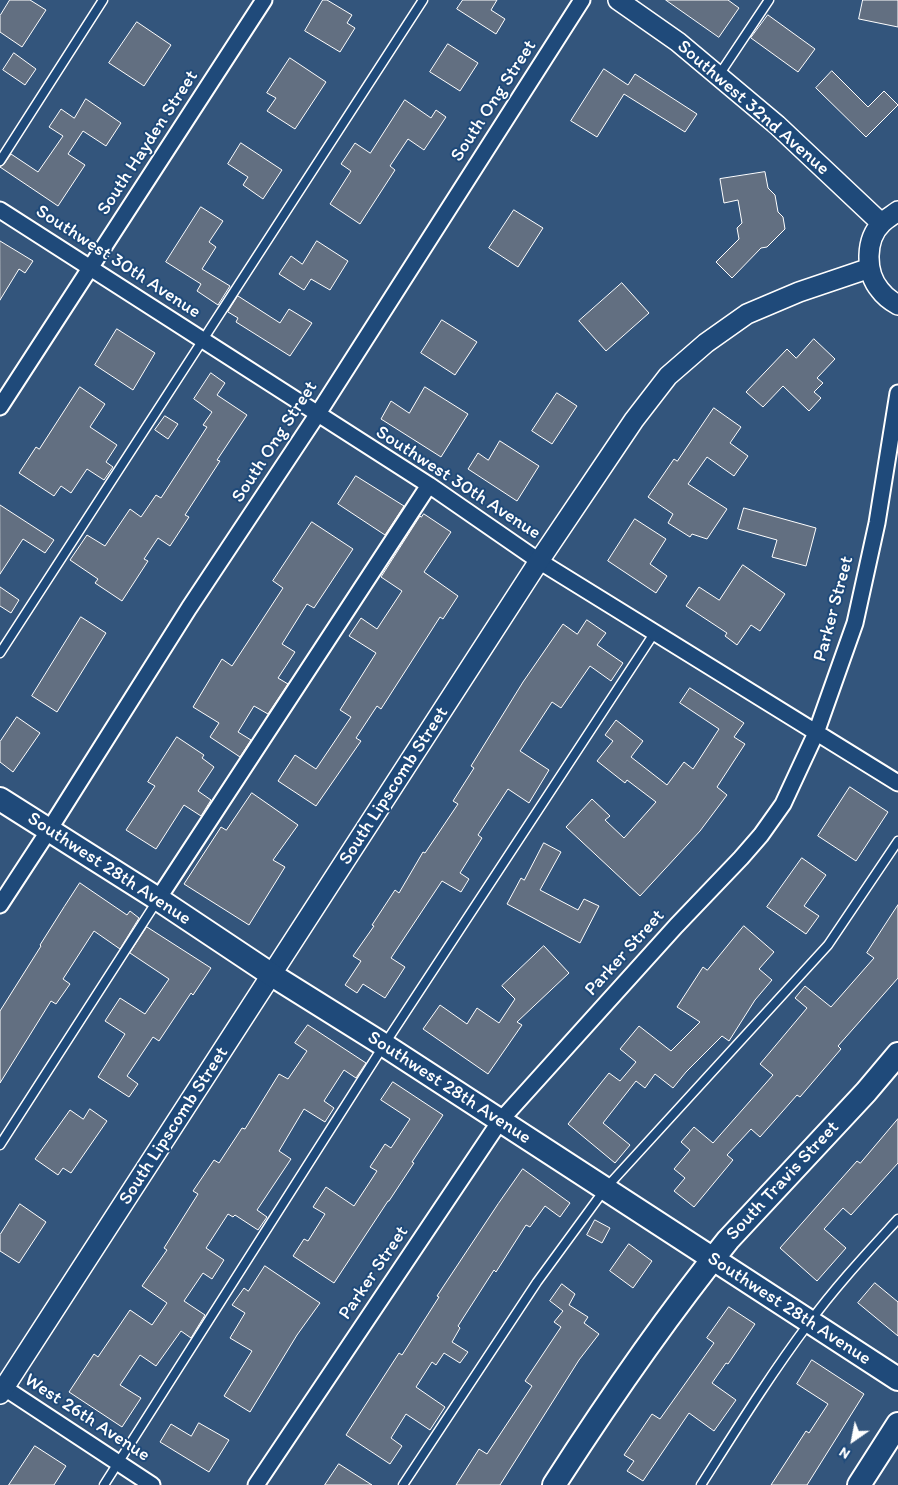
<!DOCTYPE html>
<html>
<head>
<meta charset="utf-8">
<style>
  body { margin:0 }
  #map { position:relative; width:898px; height:1485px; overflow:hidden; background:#33557c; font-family:Itim,sans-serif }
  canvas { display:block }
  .north { position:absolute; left:828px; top:1415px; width:50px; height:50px; -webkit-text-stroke:4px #1f4a7a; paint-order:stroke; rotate:213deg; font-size:14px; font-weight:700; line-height:20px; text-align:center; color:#fff }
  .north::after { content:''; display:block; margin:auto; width:18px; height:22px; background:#fff; clip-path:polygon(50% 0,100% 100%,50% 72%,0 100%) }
</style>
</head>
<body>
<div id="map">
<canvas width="898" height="1485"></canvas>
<div class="north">N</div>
</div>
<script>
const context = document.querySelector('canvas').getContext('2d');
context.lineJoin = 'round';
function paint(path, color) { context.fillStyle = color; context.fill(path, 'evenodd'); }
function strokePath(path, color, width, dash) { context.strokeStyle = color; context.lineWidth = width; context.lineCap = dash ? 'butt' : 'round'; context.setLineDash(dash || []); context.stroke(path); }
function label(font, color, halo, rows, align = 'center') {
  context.font = font + ' Itim,sans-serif'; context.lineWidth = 4; context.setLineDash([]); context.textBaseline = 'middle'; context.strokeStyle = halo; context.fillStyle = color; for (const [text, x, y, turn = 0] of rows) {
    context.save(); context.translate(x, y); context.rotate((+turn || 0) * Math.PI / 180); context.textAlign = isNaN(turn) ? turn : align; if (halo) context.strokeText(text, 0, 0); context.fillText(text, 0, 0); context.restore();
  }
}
const building = new Path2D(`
  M10,0H30L46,10L22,47L0,32V16Z
  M323,0H327L352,15L347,23L355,28L340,52L305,31Z
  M463,0H497L491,10L505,19L496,34L457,9Z
  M666,0H728L739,8L719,37Z
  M863,0H898V27L859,19Z
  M768,15L815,49L798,72L751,38Z
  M137,22L171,45L144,86L109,63Z
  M448,44L478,63L460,91L430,72Z
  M14,53L36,69L25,85L3,70Z
  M290,58L326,82L295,129L267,111L276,98L267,93Z
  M604,69L628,85L635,74L697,114L685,132L624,94L597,137L571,121Z
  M832,71L868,107L884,91L898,105L866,137L816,88Z
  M86,99L121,123L106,146L83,131L68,154L85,165L58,206L0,167L4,164L11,154L38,172L63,136L49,127L61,109L74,118Z
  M405,100L431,118L436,110L446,117L424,150L408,139L390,166L395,170L360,224L330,204L351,171L341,164L355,143L370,153Z
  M241,143L282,170L263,199L243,185L248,177L228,164Z
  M765,172L768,188L775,195L778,212L783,217L785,229L767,247L761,248L732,278L716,262L739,239L737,228L742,223L738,200L724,203L720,179Z
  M201,207L223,221L209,242L216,247L202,269L230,286L218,305L197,291L201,284L166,262Z
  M514,210L543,228L518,267L489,248Z
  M0,241L33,261L25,273L19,269L0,300Z
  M317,241L348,261L330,290L311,279L304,290L279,274L291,256L302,264Z
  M622,283L649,313L606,351L579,321Z
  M238,296L280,323L289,309L312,323L290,356L236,322L238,318L228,312Z
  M442,320L477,342L455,375L421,353Z
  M117,329L155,353L133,390L95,365Z
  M814,339L835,359L817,378L823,383L814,392L821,398L809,411L783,386L763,407L746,392L787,349L796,358Z
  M211,373L225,383L217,395L247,415L217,460L220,461L185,515L189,517L170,546L158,538L144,559L148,561L122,601L95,583L98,579L70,560L87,535L105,546L130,509L141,517L156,495L161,498L207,427L203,425L212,412L194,399Z
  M80,387L105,404L90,427L117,445L106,462L113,467L104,480L87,469L71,493L61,486L54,496L19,473L36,447L39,449Z
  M425,387L468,414L441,457L381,419L391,401L409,413Z
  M557,393L577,406L552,444L532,431Z
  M714,408L741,427L730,443L748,456L734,476L707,457L688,484L727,509L707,539L692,534L690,537L668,523L673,514L648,497L674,459L677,461Z
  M165,416L178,424L168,439L155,430Z
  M500,441L539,466L517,501L468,469L478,453L488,460Z
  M356,476L404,506L385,535L338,504Z
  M0,505L54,540L45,553L23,539L0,574Z
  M744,508L816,528L806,566L772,557L777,540L738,529Z
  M424,514L451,532L424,572L458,596L443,619L440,617L381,709L377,706L356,738L361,741L316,806L278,781L295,755L316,769L351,717L340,710L376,653L349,636L361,618L377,629L402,591L381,577L420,516L421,517Z
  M635,519L666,539L650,564L667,576L656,593L608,561Z
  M312,522L353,549L314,608L307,604L282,644L295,652L278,678L288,684L268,714L254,706L238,732L251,740L240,757L210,737L219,723L193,707L222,659L232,666L283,588L273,581Z
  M743,565L785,594L760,631L751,625L737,645L725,636L727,633L686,606L699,587L719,600Z
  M0,587L19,600L11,613L0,606Z
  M81,617L106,633L57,712L32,696Z
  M587,620L606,633L597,645L623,663L611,681L590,666L561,708L552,702L520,751L549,770L529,803L508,789L478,835L482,838L460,873L469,879L461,892L442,881L391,958L405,967L385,998L363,984L357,993L345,985L361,961L353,956L374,926L372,925L395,890L399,893L423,852L425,853L458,804L453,801L474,768L471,766L523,682L563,624L577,634Z
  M690,688L744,723L734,737L745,744L717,787L727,795L700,831L640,896L566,827L592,799L610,816L605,820L624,838L656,802L627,780L625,783L597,761L613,741L605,735L616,720L643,741L631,757L667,785L684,762L693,769L719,729L680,703Z
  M17,717L40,733L13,772L0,762V742Z
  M177,737L204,755L202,758L214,767L198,791L211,800L201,816L184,805L156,849L126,830L155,786L148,782Z
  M850,787L888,812L856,861L818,836Z
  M252,793L298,825L273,860L285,867L249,925L184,884L221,827L226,830Z
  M544,843L561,852L540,890L578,910L584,899L599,906L580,943L507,904L521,878L524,880Z
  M802,858L826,875L804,906L819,916L806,934L767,907Z
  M80,883L127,915L130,911L139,918L120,949L94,931L63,979L70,984L56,1004L51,1001L0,1083V1011L41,946L40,945L64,907Z
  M898,905V978L838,1046L841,1049L800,1097L797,1095L760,1137L751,1129L727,1155L733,1160L694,1207L674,1191L685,1178L674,1169L690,1150L681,1142L694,1127L713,1143L773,1075L760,1064L807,1008L795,998L805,986L831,1007L874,958L867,953Z
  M744,926L774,952L759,969L772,980L755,1000L729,1041L722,1036L686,1072L673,1088L655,1074L645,1088L636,1081L603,1123L630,1145L615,1163L568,1124L609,1073L620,1081L636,1062L620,1049L639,1026L671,1051L700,1022L677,1007L703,967L707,970Z
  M147,927L211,968L193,995L191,993L159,1041L153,1037L127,1076L138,1084L129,1097L98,1077L125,1034L105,1021L120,998L145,1014L169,979L130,953Z
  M544,946L569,973L517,1022L522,1025L488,1074L423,1029L440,1005L467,1024L477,1008L499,1023L515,999L502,986Z
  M308,1025L366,1063L356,1078L344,1070L324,1101L334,1108L325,1122L304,1109L279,1151L291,1159L257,1210L267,1217L258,1230L235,1215L233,1217L228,1214L206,1248L224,1260L212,1279L203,1273L184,1301L205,1315L191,1338L181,1331L156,1366L140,1355L120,1385L141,1398L122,1427L69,1392L94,1354L98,1357L130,1310L152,1325L167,1303L142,1286L167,1250L164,1248L198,1194L193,1191L214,1160L219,1163L242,1128L245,1129L279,1074L288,1079L307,1051L295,1043Z
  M393,1082L443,1115L412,1162L414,1163L389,1201H388L334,1283L293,1256L304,1239L308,1241L325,1214L313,1207L326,1187L354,1206L377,1171L370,1167L385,1144L391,1148L410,1119L381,1100Z
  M90,1109L107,1121L71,1173L63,1168L58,1175L35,1159L70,1110L83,1119Z
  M898,1119V1163L851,1215L843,1208L824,1229L846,1248L817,1281L780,1248L857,1161L860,1163Z
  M523,1169L570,1203L560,1217L545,1206L530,1227L526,1225L496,1272L494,1270L458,1326L460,1328L452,1342L468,1352L460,1363L444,1353L436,1365L432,1362L416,1387L445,1407L430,1430L406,1414L391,1438L402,1446L390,1464L346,1435L399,1353L402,1355L439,1297L437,1296L498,1204Z
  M20,1204L46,1222L19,1263L0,1251V1235Z
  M595,1220L610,1228L602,1243L587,1235Z
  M629,1244L652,1261L633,1288L610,1271Z
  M265,1266L320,1303L297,1335L250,1412L224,1396L252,1351L230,1338L245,1313L232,1305L244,1288L248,1291Z
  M875,1283L898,1302V1336L858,1303Z
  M562,1284L575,1294L569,1305L588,1317L584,1323L599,1334L579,1360L500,1485H456L479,1449L487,1454L532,1386L525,1381L561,1327L554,1322L563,1311L550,1301Z
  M729,1307L755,1324L728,1364L726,1363L712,1383L736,1400L714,1431L689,1413L643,1481L627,1471L634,1461L624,1455L652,1414L660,1419L714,1343L707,1338Z
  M812,1360L864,1394L807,1485H771L806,1431L809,1433L828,1404L797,1384Z
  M199,1423L229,1440L209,1472L160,1442L171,1424L191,1436Z
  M35,1446L66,1466L54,1485H9Z
  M339,1464L372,1485H325Z`);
paint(building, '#626f81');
strokePath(building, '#fff', 1);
const service = new Path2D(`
  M719,75L769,0
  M0,161L103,0
  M0,653L423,0
  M0,1145L157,901
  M104,1485L384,1045L655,632
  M403,1485L537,1282L605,1189L828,945L898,841
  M701,1485C736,1430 770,1375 809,1323C836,1286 867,1253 898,1219`);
const minor = new Path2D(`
  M0,210L429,485L539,561L898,783
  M0,407L264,0
  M158,899L429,485
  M0,905L49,830L189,608L317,415L582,0
  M0,1385L152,1485
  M256,1485L500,1121L676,926L741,858L761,835L783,804L816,733L855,623L877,523L898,393`);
const tertiary = new Path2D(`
  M618,0L678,42L777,125L881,223
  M898,211C893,215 887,218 882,223C865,239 865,272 880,290C885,297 891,301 898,305
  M0,1394L539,561L634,420L668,376L706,343L747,314L799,292L870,268`);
const secondary = new Path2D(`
  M0,799L158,899L272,975L384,1045L898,1379
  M554,1485C608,1401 665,1318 728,1240L866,1092L898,1054
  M859,1485L898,1424`);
strokePath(service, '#fff', 11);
strokePath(minor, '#fff', 19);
strokePath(tertiary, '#fff', 22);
strokePath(secondary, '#fff', 26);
strokePath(service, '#1f4a7a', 8);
strokePath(minor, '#1f4a7a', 15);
strokePath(tertiary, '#1f4a7a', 19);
strokePath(secondary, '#1f4a7a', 22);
label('19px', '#fff', '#1f4a7a', [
  ["South Ong Street",494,101,-57],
  ["Southwest 32nd Avenue",753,108,41],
  ["South Hayden Street",148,143,-57],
  ["Southwest 30th Avenue",118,262,33],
  ["South Ong Street",275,442,-57],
  ["Southwest 30th Avenue",458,483,33],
  ["Parker Street",834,609,-75],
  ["South Lipscomb Street",394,786,-57],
  ["Southwest 28th Avenue",109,869,33],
  ["Parker Street",625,953,-48],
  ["Southwest 28th Avenue",449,1088,33],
  ["South Lipscomb Street",174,1126,-57],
  ["South Travis Street",783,1181,-47],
  ["Parker Street",374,1273,-56],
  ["Southwest 28th Avenue",789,1309,33],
  ["West 26th Avenue",87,1418,33]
]);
</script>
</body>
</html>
